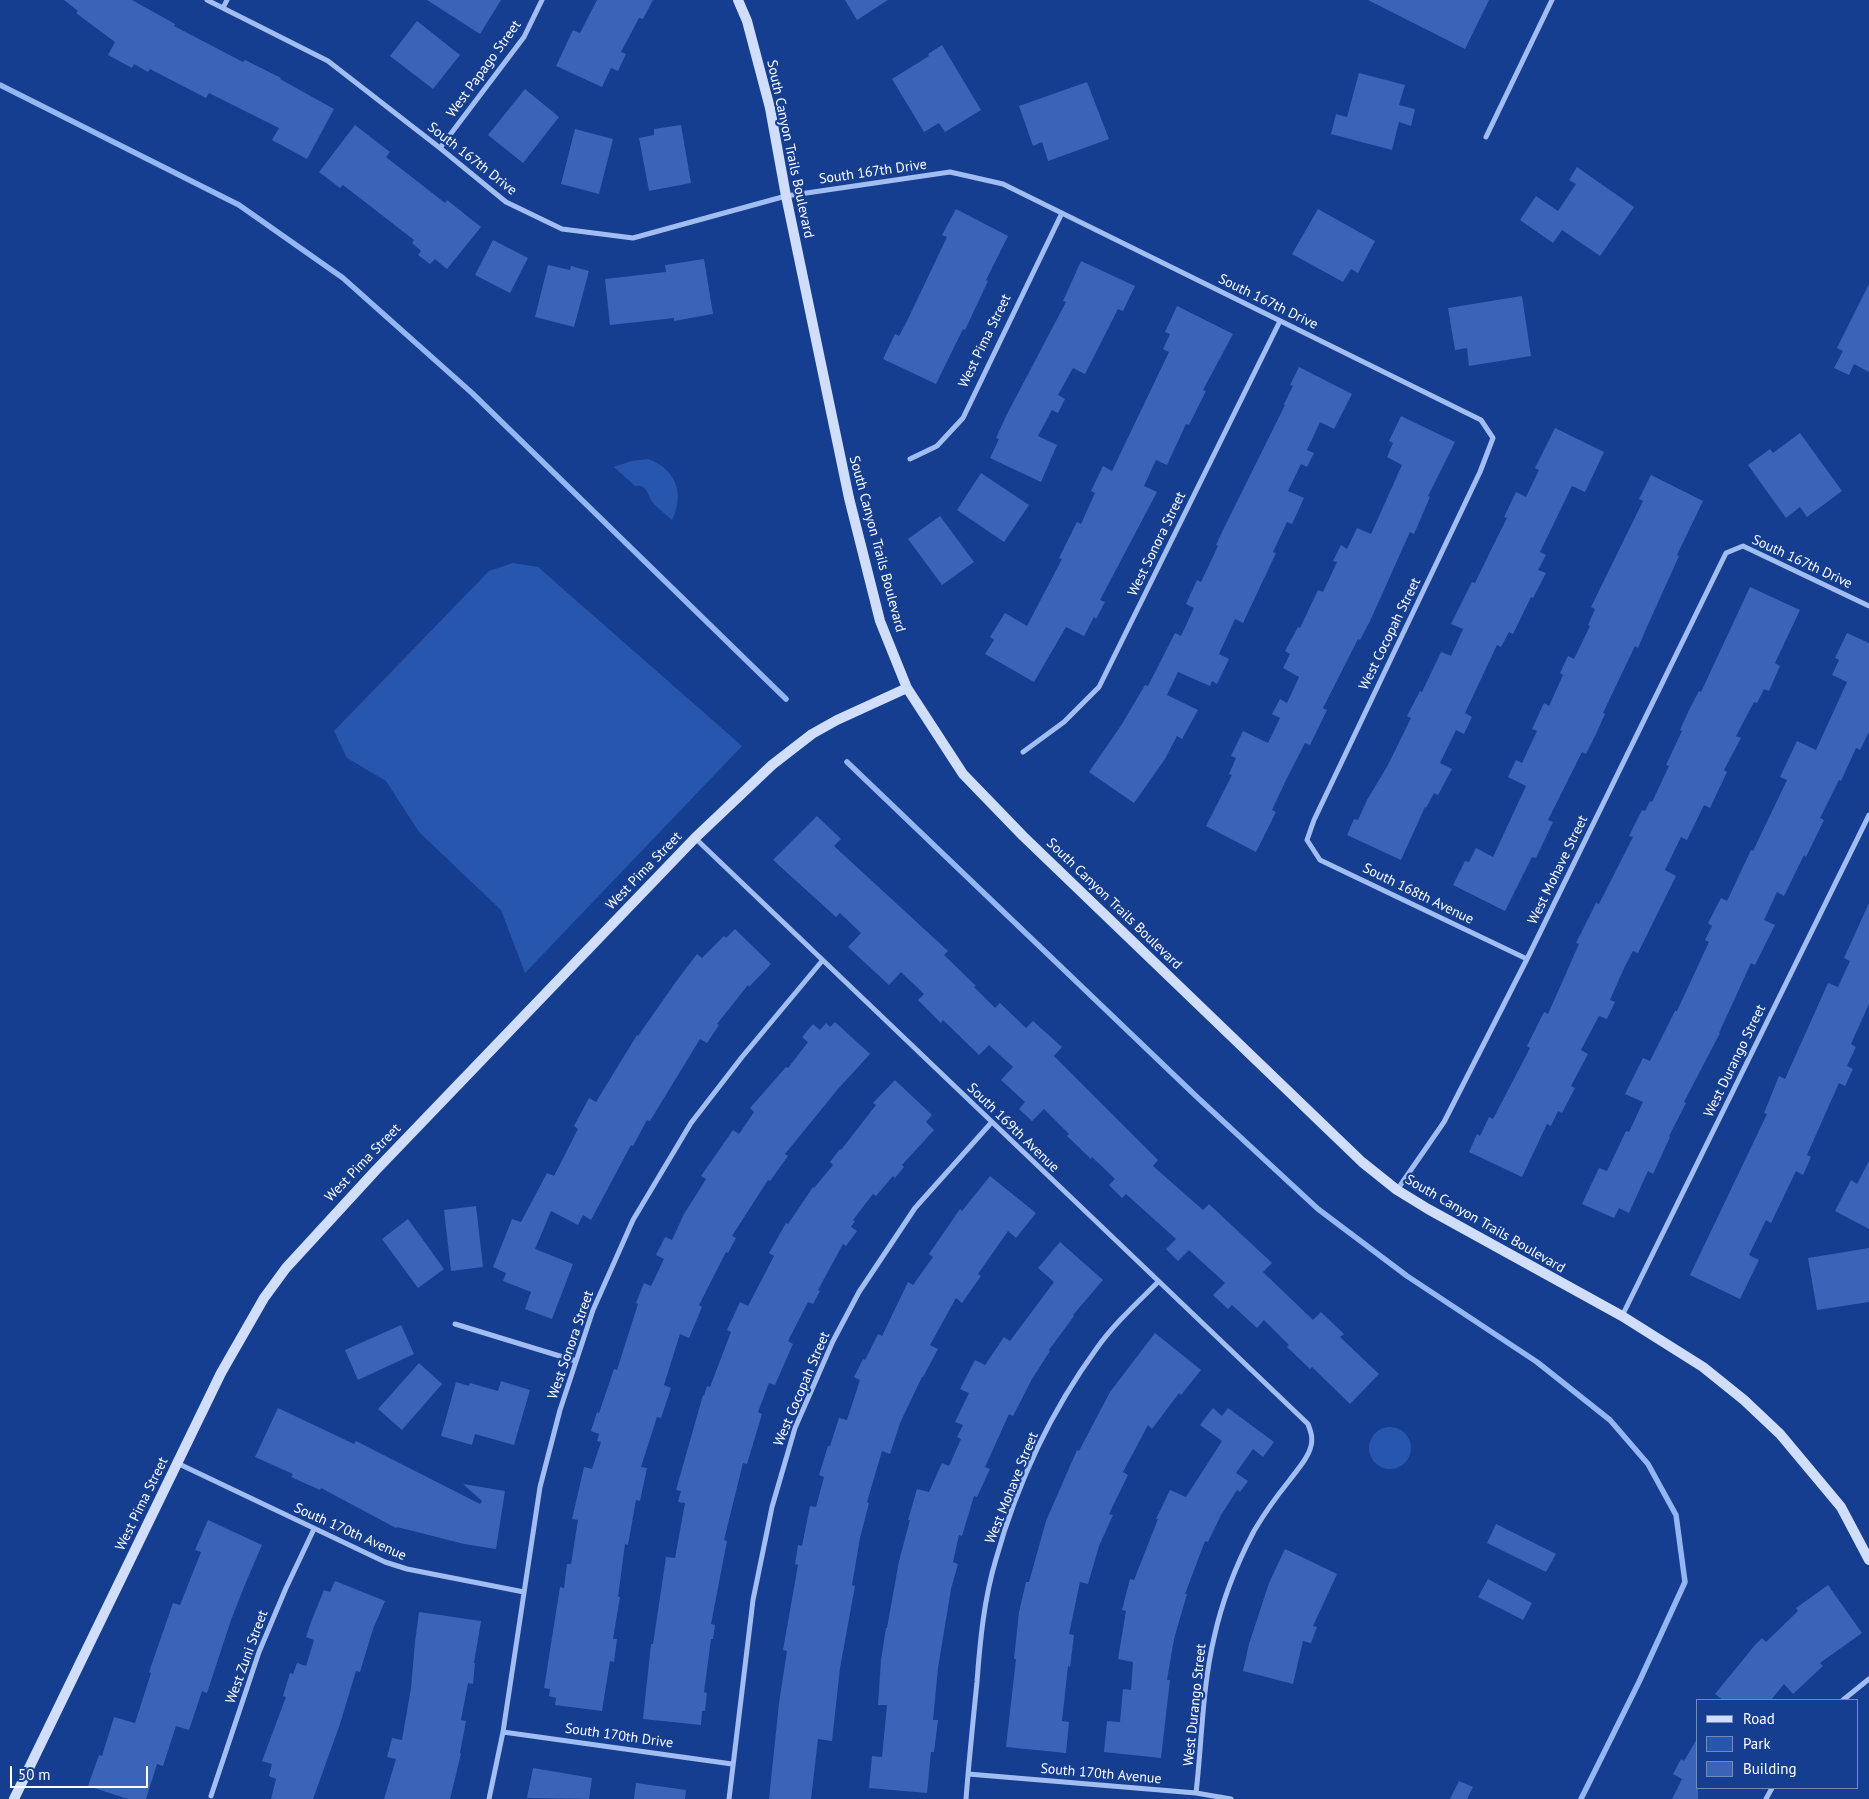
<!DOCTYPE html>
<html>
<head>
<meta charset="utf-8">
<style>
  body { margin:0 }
  #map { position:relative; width:1869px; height:1799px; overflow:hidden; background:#153e90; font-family:"PT Sans",sans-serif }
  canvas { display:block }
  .legend { position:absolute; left:1696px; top:1699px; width:162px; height:90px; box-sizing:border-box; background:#153e90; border:1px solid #738bbc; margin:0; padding:6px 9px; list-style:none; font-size:15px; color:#fff }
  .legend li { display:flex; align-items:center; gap:10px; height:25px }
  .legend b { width:25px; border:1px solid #738bbc }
  .scale { position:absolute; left:10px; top:1766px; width:138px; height:22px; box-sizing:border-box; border:2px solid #fff; border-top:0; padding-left:6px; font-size:15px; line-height:18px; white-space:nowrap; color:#fff; -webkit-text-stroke:4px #153e90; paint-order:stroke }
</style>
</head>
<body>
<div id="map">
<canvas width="1869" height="1799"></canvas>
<ul class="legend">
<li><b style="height:6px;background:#d0defb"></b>Road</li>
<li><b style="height:14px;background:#2756af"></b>Park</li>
<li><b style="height:14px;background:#3964b7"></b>Building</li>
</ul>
<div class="scale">50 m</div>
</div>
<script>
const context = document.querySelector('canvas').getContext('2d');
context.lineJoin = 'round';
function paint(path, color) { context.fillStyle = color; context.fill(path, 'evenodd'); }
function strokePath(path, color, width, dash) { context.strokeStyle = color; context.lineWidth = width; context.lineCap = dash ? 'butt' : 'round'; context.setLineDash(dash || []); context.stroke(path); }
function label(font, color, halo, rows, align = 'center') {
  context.font = font + ' "PT Sans",sans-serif'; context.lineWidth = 4.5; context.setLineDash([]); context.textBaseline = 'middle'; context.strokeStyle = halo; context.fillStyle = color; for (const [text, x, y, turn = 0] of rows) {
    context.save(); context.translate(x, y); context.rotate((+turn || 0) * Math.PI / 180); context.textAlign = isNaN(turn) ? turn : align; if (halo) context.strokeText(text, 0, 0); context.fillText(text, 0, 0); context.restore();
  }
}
paint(new Path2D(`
  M648,459C676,469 685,494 672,520C667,515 653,505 651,500C647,492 646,484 635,486L614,467L631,461Z
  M513,563L538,567L742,746L525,973L501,910L419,832L386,781L347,758L334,731L489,571Z
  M1369 1448a21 21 0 1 1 42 0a21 21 0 1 1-42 0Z`), '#2756af');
strokePath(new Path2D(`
  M0,85L239,205L343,278L472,393L786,699
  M847,762L1198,1098L1318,1209L1407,1276L1537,1362L1610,1420L1648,1464L1676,1515L1685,1582L1639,1682L1581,1799`), '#94b6f3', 5.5);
paint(new Path2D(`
  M64,0H132L175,24L174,26L243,62L245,60L281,78L280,79L334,109L307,159L272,140L279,128L209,93L206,98L150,69L148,72L134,64L132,68L108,55L115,42L76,13L78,11Z
  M427,0H501L480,34Z
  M597,0H653L643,19L639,18L621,52L626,54L618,71L611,68L602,87L556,66L573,30L580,33Z
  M845,0H888L857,20Z
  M1368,0H1489L1465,49Z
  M417,21L460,55L433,89L390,56Z
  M942,45L981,110L945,132L939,123L924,132L892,79L929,56L928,54Z
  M1359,73L1405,85L1399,105L1415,109L1411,126L1399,122L1392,150L1331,134L1336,114L1347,117Z
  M1087,82L1109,139L1048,161L1042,142L1033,146L1019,106Z
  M525,89L559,117L523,163L488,135Z
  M355,125L390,152L386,157L445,203L447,200L481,227L447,269L435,259L430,264L418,255L421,251L412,243L414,240L343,185L340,188L319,172Z
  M681,125L691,183L649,191L639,138L654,135V129Z
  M575,129L613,139L599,194L561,184Z
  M1577,167L1634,207L1600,256L1562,230L1553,243L1520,220L1536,196L1558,211L1576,184L1569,180Z
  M956,209L1008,236L986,280L988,281L965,330L963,329L936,384L883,359L895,334L899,336L907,321L947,237L942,235Z
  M1318,209L1375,241L1358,273L1351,269L1343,282L1292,254Z
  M493,240L528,258L510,293L475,275Z
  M704,259L713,314L674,321V318L610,325L605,279L666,272L665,265Z
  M1081,261L1135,286L1123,311L1118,309L1085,374L1073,368L1058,395L1065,399L1058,413L1052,410L1038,436L1057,445L1041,482L990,458L999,439L996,438L1006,416L1066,302L1063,301Z
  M548,265L570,270L571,266L589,271L574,327L535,317Z
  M1869,284V372L1854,364L1849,375L1834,368L1843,351L1837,348Z
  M1522,296L1531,356L1469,366L1467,348L1455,350L1448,308Z
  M1177,306L1233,334L1203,390L1206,391L1189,425L1186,424L1167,465L1156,460L1144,486L1157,492L1100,600L1105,602L1096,619L1094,617L1084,636L1066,627L1034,682L985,654L994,640L990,637L1005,613L1027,626L1062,559L1059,558L1077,522L1081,524L1095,493L1091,491L1103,466L1112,471L1169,352L1163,349L1170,334L1165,332Z
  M1299,367L1352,394L1334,429L1320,422L1307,450L1314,453L1307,467L1301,464L1288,491L1304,498L1292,524L1287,522L1273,552L1276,553L1243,623L1235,619L1219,654L1229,659L1217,684L1212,681L1210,686L1178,672L1167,695L1198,710L1182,739L1177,736L1165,759L1134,803L1089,772L1122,724L1145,685L1148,686L1175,633L1181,636L1194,608L1186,604L1197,580L1201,582L1218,546L1216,545L1224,528L1285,405L1284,404L1293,386L1290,385Z
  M1401,416L1455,442L1428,496L1430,497L1414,534L1410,532L1370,621L1360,640L1358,639L1323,708L1327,710L1310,745L1305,743L1287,778L1272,810L1276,812L1256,852L1206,826L1232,775L1229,774L1236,758L1231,756L1243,731L1268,743L1280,718L1272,714L1280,699L1287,703L1299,677L1283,668L1290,654L1285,651L1298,627L1300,628L1318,590L1323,592L1337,562L1333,561L1341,545L1347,549L1357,528L1371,534L1402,465L1387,457L1393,443L1389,441Z
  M1555,428L1604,452L1585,492L1572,486L1540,552L1546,555L1538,570L1546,573L1533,598L1531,597L1513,634L1509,632L1501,647L1497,645L1465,713L1472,717L1464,734L1456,730L1440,763L1452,769L1438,795L1434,793L1426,808L1425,807L1401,860L1347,835L1354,819L1358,820L1367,800L1388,765L1411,718L1407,716L1420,691L1422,692L1441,652L1451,656L1463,629L1451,624L1472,582L1475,583L1490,552L1507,518L1504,517L1516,492L1526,497L1539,470L1535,468Z
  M1800,433L1842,491L1807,517L1800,507L1786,518L1748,465L1770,449L1773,453Z
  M981,473L1029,505L1004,542L957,510Z
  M1651,475L1703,501L1677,555L1679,556L1646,629L1638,648L1635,646L1603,713L1605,714L1596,734L1586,754L1582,752L1548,820L1553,822L1536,858L1532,857L1505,911L1453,885L1465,861L1469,862L1476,848L1493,857L1526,786L1508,777L1516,760L1522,763L1537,731L1532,729L1544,703L1549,706L1563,675L1560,673L1568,656L1574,659L1590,626L1588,625L1595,609L1591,607L1643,501L1639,499Z
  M940,516L974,562L942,585L908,539Z
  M1750,587L1800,610L1775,663L1780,666L1769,691L1764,689L1757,703L1754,702L1736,736L1741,738L1724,770L1727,772L1710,808L1704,805L1687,840L1681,837L1665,870L1676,876L1638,953L1633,951L1625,966L1610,1000L1615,1002L1607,1019L1599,1016L1581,1050L1588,1054L1571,1086L1575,1088L1562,1113L1558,1111L1551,1126L1547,1124L1522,1177L1469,1152L1477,1134L1480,1136L1489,1117L1493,1119L1530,1048L1527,1046L1544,1012L1548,1014L1579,944L1576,943L1596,903L1599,904L1633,837L1629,836L1642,810L1645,811L1650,801L1652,802L1669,766L1666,765L1682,731L1680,730L1689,710L1699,691L1701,692Z
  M1847,633L1869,643V732L1860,750L1856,748L1841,781L1839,780L1820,818L1824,820L1806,857L1804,855L1784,896L1777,892L1764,920L1775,925L1755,965L1751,963L1719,1033H1720L1684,1102L1686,1103L1669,1136L1670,1137L1653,1174L1648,1171L1629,1213L1619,1208L1614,1218L1582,1204L1599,1168L1607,1171L1626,1131L1629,1132L1643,1102L1625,1094L1643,1058L1650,1061L1675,1011H1677L1709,942L1705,940L1712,926L1708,923L1721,898L1727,901L1751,850L1753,851L1787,780L1780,777L1797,741L1816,750L1847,682L1832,675L1839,660L1835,658Z
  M817,816L841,839L834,846L948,951L944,955L976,986L974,987L995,1008L1000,1003L1026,1028L1033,1021L1062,1047L1054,1056L1158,1160L1153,1166L1203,1210L1209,1204L1272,1263L1263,1272L1313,1320L1321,1312L1344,1334L1340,1337L1379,1374L1350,1404L1312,1367L1310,1369L1287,1347L1289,1345L1264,1320L1257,1328L1232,1305L1228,1309L1213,1295L1225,1283L1189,1250L1178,1261L1166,1249L1176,1239L1126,1194L1122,1198L1109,1185L1115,1179L1092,1157L1091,1159L1067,1136L1069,1134L1044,1109L1032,1121L1019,1109L1025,1102L1001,1080L1013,1067L989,1045L979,1055L943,1020L941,1023L918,1000L924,994L901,972L889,985L848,947L861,933L840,913L836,917L773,860Z
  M1869,903V1004L1851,1044L1856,1047L1847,1066L1853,1069L1845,1086L1839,1083L1807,1155L1811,1157L1803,1175L1796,1171L1771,1223L1766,1220L1749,1255L1759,1260L1740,1299L1690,1275L1767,1114L1764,1113L1779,1076L1785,1079L1828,983L1838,987L1850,961L1844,958Z
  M735,929L771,964L749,987L748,985L717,1024L719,1025L707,1043L700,1039L650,1121L647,1120L633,1146L631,1145L591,1220L583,1215L578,1225L551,1211L535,1249L573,1264L552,1319L525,1309L531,1292L503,1281L506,1273L493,1267L512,1219L521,1222L547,1173L554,1176L578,1129L574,1126L589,1098L596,1102L637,1035L638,1036L675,983L697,954L702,958L724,936L726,938Z
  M835,1022L870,1054L838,1089L785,1154L788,1156L770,1181L768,1180L732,1236L736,1238L728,1253L726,1252L699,1305L702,1307L689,1338L680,1334L664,1385L671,1388L661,1418L657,1417L641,1467L647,1468L640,1501L636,1500L628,1545L625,1544L618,1597H620L613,1639H617L614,1662L610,1661L602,1711L555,1705L556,1698L549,1696L550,1689L544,1688L560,1587L564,1588L567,1564H571L578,1520L572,1519L576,1502L584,1467L592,1469L601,1442L597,1441L599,1434L591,1431L597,1412L599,1413L614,1369L617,1370L638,1304L636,1303L644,1283L651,1286L664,1259L656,1255L665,1237L672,1240L684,1214L706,1179L701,1176L733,1130L739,1134L754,1112L750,1108L786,1067L788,1068L808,1042L802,1037L813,1024L820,1030L826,1023L830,1027Z
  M895,1080L932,1115L926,1122L934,1130L902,1165L904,1167L895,1178L893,1176L876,1196L873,1194L853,1220L855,1221L851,1227L857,1231L846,1246L843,1244L818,1290L820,1291L813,1304L808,1302L788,1341L793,1344L775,1385L769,1383L758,1412L762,1414L747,1464L743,1463L724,1540L727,1541L711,1624L715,1625L713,1639H711L704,1692L707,1693L705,1711H702L701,1725L643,1719L651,1644H653L666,1557L675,1558L685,1503L678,1502L681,1491L676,1490L703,1395L704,1396L707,1386L710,1387L731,1332L727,1330L740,1302L748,1306L774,1256L769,1253L786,1223L788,1224L813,1187L814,1188L833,1165L830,1162L840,1149L841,1150L876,1105L873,1103Z
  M1869,1161V1229L1835,1211L1851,1180L1857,1184Z
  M990,1176L1036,1213L1016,1238L1008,1231L978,1274L981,1276L962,1303L956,1298L930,1345L938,1349L923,1377H922L900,1423L890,1454L882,1451L867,1502L869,1503L860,1538L852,1585L855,1586L840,1668L832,1741L818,1739L811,1799H769L779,1703L787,1651L783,1650L798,1565L795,1564L798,1545L802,1546L810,1506L816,1507L824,1477L819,1475L828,1446H830L839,1418L847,1420L860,1380L854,1377L863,1359L865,1360L878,1334L882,1336L908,1282L913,1285L933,1257L929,1254L960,1209L962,1211Z
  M476,1206L483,1267L451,1271L444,1210Z
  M408,1219L444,1269L418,1288L382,1239Z
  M1060,1242L1103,1280L1073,1315L1074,1316L1049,1350L1050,1351L1032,1379L1013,1416L1009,1414L985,1467L990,1469L977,1497L974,1496L962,1536L959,1535L953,1562L958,1564L951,1589L938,1668L933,1720H938L934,1752H931L927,1793L869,1788L872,1756L882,1757L887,1705H878L881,1660L886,1628H887L899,1561L910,1520H908L917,1489L929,1492L942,1463L949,1466L961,1439L957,1437L963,1425L955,1422L969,1393L960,1389L975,1360L985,1365L1004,1337L1010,1341L1054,1282L1038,1268Z
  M1869,1248V1302L1817,1310L1808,1258Z
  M401,1325L414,1354L358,1380L345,1350Z
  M1155,1333L1201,1370L1181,1395L1179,1393L1152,1429L1148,1425L1123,1472L1128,1475L1109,1514L1113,1515L1099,1546L1088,1584L1080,1582L1069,1634L1074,1635L1070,1667L1068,1666L1062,1721L1069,1722L1066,1753L1006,1747L1016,1659H1014L1019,1612L1026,1582H1029L1046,1521L1077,1450L1079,1451L1110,1392Z
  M419,1363L442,1384L402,1430L378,1409Z
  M501,1381L530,1390L514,1445L475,1434L472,1445L441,1436L456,1382L469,1386L470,1383L498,1391Z
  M278,1408L354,1444L356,1441L480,1504L482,1501L463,1484L505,1491L496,1549L464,1544L397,1527L396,1528L321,1488L320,1490L291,1477L293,1474L255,1457Z
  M1213,1408L1222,1416L1228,1408L1274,1442L1263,1457L1253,1449L1236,1473L1248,1481L1240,1492L1237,1490L1221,1515L1208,1542L1205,1541L1185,1594H1187L1174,1639L1167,1680H1170L1161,1758L1104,1752L1107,1721L1120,1722L1123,1689L1131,1690L1133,1662L1118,1659L1126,1611L1122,1610L1130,1579L1134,1580L1158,1519H1156L1170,1490L1186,1497L1222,1441L1200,1425Z
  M208,1520L262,1545L246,1582L231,1620L207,1693L202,1691L189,1730L176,1726L163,1766L157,1764L146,1799H128L88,1786L99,1755L102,1756L114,1717L135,1723L151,1673L149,1672L173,1603L180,1605L201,1552L195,1550Z
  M1496,1524L1556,1554L1546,1572L1487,1543Z
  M1285,1549L1337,1574L1313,1626L1317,1627L1311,1643L1303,1641L1293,1684L1243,1671L1249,1644L1269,1583Z
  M1488,1579L1532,1603L1523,1620L1478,1597Z
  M335,1581L385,1601L373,1629L360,1672L356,1671L340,1724L313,1799H271L276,1779L269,1776L272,1764L262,1761L286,1697L283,1696L290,1673L293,1674L297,1663L306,1666L314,1640L306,1637L311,1622L324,1590L330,1592Z
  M1828,1585L1862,1633L1820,1663L1823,1666L1793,1694L1784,1684L1771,1700H1723L1715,1694L1755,1645L1762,1638L1766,1642L1798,1611L1796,1608Z
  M419,1612L481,1621L474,1663H475L473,1684L468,1683L461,1720L466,1721L460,1753L461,1754L450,1799H384L396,1759L387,1757L392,1738L402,1740L411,1688L415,1642Z
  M1698,1737V1799H1672L1682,1779L1673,1774L1681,1759L1684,1761Z
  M533,1768L592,1778L589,1799L527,1798Z
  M1459,1781L1473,1787L1467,1799H1450Z
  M636,1783L686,1790L685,1799H634Z`), '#3964b7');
strokePath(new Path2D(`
  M207,0L328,61L440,148L506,202L562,229L633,238L786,196L950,172L1003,184L1481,420L1493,438L1480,472L1314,820L1307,840L1320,860L1527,959
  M223,8L227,0
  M1486,137L1552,0
  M440,148L524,37L542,0
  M910,459L937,446L963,418L1062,213
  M1023,752L1064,722L1099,687L1280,321
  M695,838L1308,1424C1311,1432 1313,1438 1311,1446C1308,1459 1296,1471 1289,1481C1276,1497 1264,1514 1254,1531C1236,1565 1222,1601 1214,1638C1202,1689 1202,1742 1196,1793
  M1397,1190L1444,1122L1527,959L1726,553L1743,546L1869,606
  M1622,1316L1869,815
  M455,1324L576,1361
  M177,1463L385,1562L407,1569L524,1592
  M1843,1700L1869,1679
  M503,1732L732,1764
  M968,1774L1196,1793L1231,1799
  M211,1796L259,1652L286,1588L314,1529
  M489,1799L503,1732L540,1487L560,1410L593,1310L633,1220L691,1123L742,1057L822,961
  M729,1799L753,1600L772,1507L795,1428L833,1341L859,1292L915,1208L991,1123
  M966,1799C969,1760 973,1721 977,1682C980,1641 984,1599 996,1559C1017,1484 1051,1411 1097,1348C1114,1324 1137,1303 1158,1282
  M1766,1799L1772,1788`), '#a2bdf1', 5);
strokePath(new Path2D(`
  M738,0L747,21L770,108L786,196L849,498L880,621L907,688L963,774L1023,836L1362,1162L1397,1190L1428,1209L1622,1316L1703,1367L1744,1400L1780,1434L1841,1507L1869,1560
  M14,1799L221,1373L264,1298L286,1268L376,1170L695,838L772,765L812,734L837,720L907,688`), '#d0defb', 10);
label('14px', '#fff', '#153e90', [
  ["West Papago Street",484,69,-54],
  ["South Canyon Trails Boulevard",790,149,78],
  ["South 167th Drive",472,159,38],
  ["South 167th Drive",873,172,-8],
  ["South 167th Drive",1268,302,26],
  ["West Pima Street",985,341,-64],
  ["South Canyon Trails Boulevard",877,544,75],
  ["West Sonora Street",1157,544,-64],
  ["South 167th Drive",1802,562,25],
  ["West Cocopah Street",1390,634,-64],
  ["West Mohave Street",1558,870,-64],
  ["West Pima Street",644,871,-46],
  ["South 168th Avenue",1418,894,26],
  ["South Canyon Trails Boulevard",1114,904,44],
  ["West Durango Street",1735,1061,-64],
  ["South 169th Avenue",1013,1128,44],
  ["West Pima Street",363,1163,-46],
  ["South Canyon Trails Boulevard",1485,1224,30],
  ["West Sonora Street",571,1345,-71],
  ["West Cocopah Street",802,1389,-67],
  ["West Mohave Street",1012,1488,-68],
  ["West Pima Street",142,1504,-64],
  ["South 170th Avenue",350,1532,24],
  ["West Zuni Street",247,1657,-70],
  ["West Durango Street",1195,1705,-84],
  ["South 170th Drive",619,1736,8],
  ["South 170th Avenue",1101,1774,5]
]);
</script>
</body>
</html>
